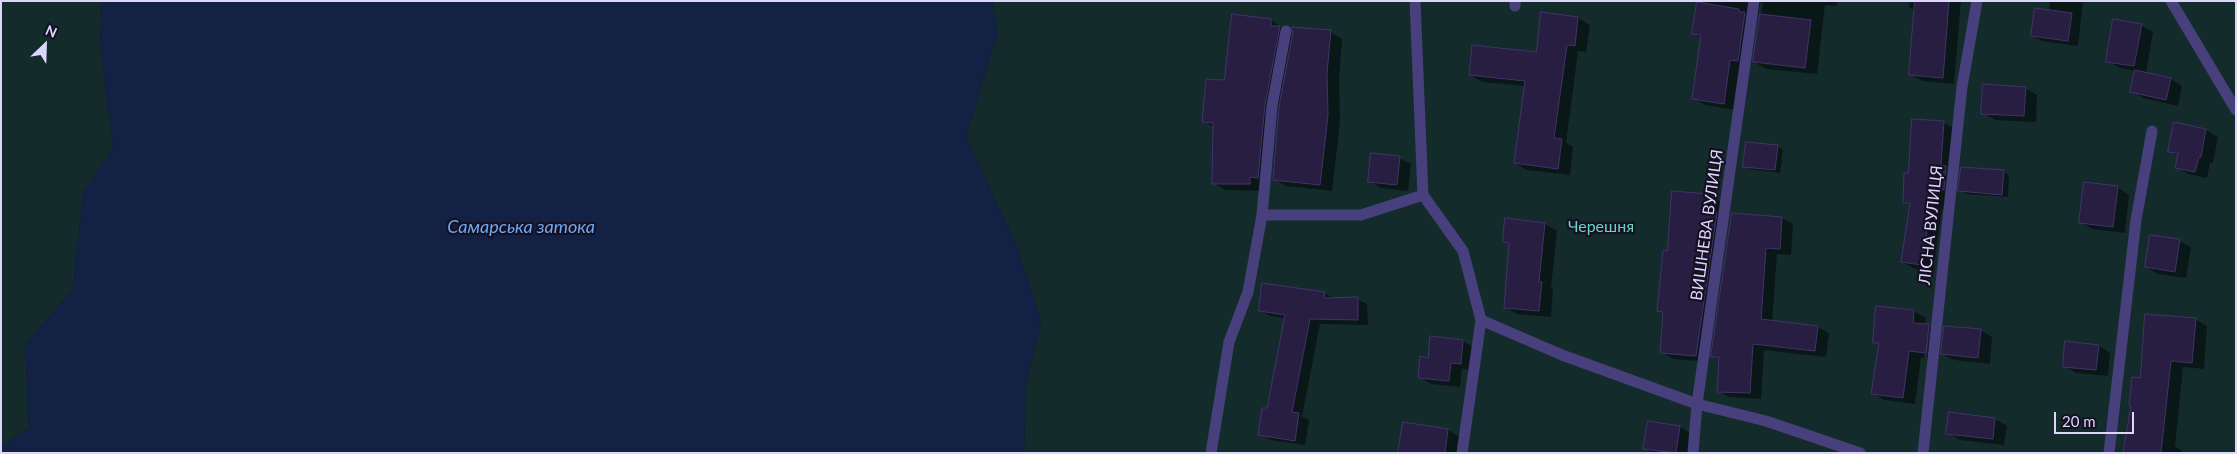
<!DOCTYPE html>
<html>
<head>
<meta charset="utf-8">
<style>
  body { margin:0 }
  #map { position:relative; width:2237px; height:454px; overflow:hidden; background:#151022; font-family:Lato,sans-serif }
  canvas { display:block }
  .frame { position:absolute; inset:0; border:2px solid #ddd6fb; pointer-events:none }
  .north { position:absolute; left:20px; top:20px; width:50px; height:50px; -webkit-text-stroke:4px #151022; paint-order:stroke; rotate:24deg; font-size:14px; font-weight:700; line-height:20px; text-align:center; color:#ddd6fb }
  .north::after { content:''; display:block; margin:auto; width:18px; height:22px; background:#ddd6fb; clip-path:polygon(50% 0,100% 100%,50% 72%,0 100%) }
  .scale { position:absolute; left:2054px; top:412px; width:80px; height:22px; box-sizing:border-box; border:2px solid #ddd6fb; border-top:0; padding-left:6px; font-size:15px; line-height:18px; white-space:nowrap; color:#ddd6fb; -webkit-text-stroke:4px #151022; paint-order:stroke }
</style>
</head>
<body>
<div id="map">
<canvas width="2237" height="454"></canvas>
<div class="frame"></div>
<div class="north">N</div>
<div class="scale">20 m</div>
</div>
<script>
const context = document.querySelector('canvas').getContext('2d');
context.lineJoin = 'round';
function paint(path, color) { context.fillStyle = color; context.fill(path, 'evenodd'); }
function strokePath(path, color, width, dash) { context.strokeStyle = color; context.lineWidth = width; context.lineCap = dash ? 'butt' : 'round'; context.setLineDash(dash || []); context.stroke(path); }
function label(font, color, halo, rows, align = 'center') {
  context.font = font + ' Lato,sans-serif'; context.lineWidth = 4.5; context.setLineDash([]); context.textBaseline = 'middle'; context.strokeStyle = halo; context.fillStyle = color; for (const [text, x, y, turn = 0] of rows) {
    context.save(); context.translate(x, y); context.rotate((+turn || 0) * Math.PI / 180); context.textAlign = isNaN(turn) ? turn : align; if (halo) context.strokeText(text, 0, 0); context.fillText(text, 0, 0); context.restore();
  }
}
paint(new Path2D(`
  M1,1H102L100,42L113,148L83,194L73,289L25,345L29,428L1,446Z
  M993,1H2236V453H1024L1026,385L1041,321L1018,249L966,136L997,36Z`), '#142b2c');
paint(new Path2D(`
  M102,1H993L997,36L966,136L1018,249L1041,321L1026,385L1024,453H1V446L29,428L25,345L73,289L83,194L113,147L100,42Z`), '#132244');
paint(new Path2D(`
  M1700,1H1761L1736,110L1705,105L1693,98L1702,38L1693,33Z
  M1763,1H1837V6L1825,5L1817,74L1766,69L1754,62Z
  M1910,1H1961L1954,84L1922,81L1910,74L1915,11L1909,7Z
  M2050,1H2083L2078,46L2042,41L2032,36L2049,11Z
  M1578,18L1590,25L1586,52L1578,51L1566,143L1573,147L1570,175L1527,170L1515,163L1525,86L1482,82L1470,75L1537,53Z
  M1271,20L1292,34L1262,191L1225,190L1213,183L1214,127L1203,121L1225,82Z
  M2141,25L2153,32L2146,73L2171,79L2182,86L2178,106L2143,98L2132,91L2136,71L2120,68L2108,61Z
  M1330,32L1342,39L1339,80L1340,122L1332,191L1286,186L1274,179Z
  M2025,88L2037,95L2036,122L1995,120L1983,113Z
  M1913,120L1944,123L1955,129L1946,210L1942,209L1933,271L1913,268L1902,262L1911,206L1905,202Z
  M2175,124L2206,130L2218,137L2213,163H2210L2207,178L2188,174L2176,167L2178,156L2170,151Z
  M1777,146L1783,150L1780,173L1750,169L1744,166Z
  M1399,158L1411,164L1408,191L1381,188L1369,181Z
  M2003,172L2009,175L2008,197L1966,194L1960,190Z
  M2118,188L2129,195L2125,233L2092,229L2080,222Z
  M1709,195L1721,202L1708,362L1673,359L1661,352L1664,314L1658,310L1668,252Z
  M1733,215L1782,218L1793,224L1791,255L1777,254L1772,322L1818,327L1829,333L1826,357L1764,350L1761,399L1729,397L1718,391L1720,360L1713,356Z
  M1506,220L1545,224L1557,231L1551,288L1553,290L1551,317L1517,314L1505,307L1510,245L1504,241Z
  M2179,241L2191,247L2186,278L2158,274L2146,267Z
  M1325,293L1334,299H1357L1367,304L1368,325L1320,324L1302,417L1309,420L1305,445L1270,440L1260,434L1268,410L1285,318L1270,316L1260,310Z
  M1877,308L1914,311L1926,318L1925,325L1941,333L1938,359L1927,358L1930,329H1927L1924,358L1921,357L1915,404L1884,400L1873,393L1880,345L1874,342Z
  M2195,319L2207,326L2204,369L2183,367L2175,446L2182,451V453H2125L2141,380Z
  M1980,330L1992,337L1990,364L1954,360L1942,354Z
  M1431,337L1463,341L1475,348L1473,370L1462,369L1460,387L1431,384L1419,377L1429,359Z
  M2099,346L2110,353L2108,376L2076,373L2064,366Z
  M1995,419L2007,426L2004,445L1960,440L1948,433Z
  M1649,422L1680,427L1692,434L1688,453H1652L1644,448Z
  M1404,423L1448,430L1460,437L1457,453H1400Z`), '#0007');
const building = new Path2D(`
  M1915,1H1949L1943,78L1909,75Z
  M1697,2L1739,9V12H1745L1738,61L1730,60L1724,104L1692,99L1701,35L1692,34Z
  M2035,8L2072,13L2068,41L2031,36Z
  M1541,12L1578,17L1575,46L1567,45L1554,138L1562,139L1558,169L1514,163L1525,81L1469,75L1472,45L1536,52Z
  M1232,14L1271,19V26H1280L1265,105L1258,178L1250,177V184H1212L1213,123L1202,122L1206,79L1224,80Z
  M1760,14L1811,20L1805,68L1753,62Z
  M2113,19L2142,24L2134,66L2106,62Z
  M1292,27L1331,30L1327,73L1328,115L1320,185L1273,180L1279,107L1293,32Z
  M2135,70L2171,78L2166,100L2130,92Z
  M1983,84L2026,87L2024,116L1981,114Z
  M1912,119L1944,121L1941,165L1946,166L1944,190L1936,189L1935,204H1931L1922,265L1901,262L1910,203H1903L1904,173H1908Z
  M2174,122L2206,129L2201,157H2199L2195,172L2175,168L2178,153L2168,152Z
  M1746,142L1778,145L1775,170L1743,167Z
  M1371,153L1400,156L1397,185L1368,182Z
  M1961,167L2004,170L2002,195L1958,191Z
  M2084,182L2118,186L2113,227L2079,223Z
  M1672,191L1709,194L1708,212H1717L1696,356L1660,353L1663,312L1657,311L1663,250L1667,251Z
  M1732,213L1782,217L1780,249L1766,248L1761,319L1818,326L1815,351L1753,344L1750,393L1717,392L1719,357H1711Z
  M1505,218L1545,223L1539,282H1542L1539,311L1504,308L1509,243L1503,242Z
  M2150,235L2180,239L2175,272L2145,267Z
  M1262,283L1325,292L1324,298L1358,297V320L1310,319L1292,412L1299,413L1295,441L1258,435L1262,408H1267L1285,315L1259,311Z
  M1876,306L1914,310L1913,323L1929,324L1926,353L1909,351L1903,398L1871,394L1879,343H1873Z
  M2145,314L2196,318L2192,363L2171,361L2161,453H2123L2131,406H2129L2132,377L2140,378Z
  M1944,326L1981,329L1978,358L1941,354Z
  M1430,336L1463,340L1461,364L1451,363L1449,381L1418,378L1420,356L1428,358Z
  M2065,341L2099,345L2096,370L2063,367Z
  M1949,412L1995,418L1993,439L1946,434Z
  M1648,421L1680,426L1676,453L1643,449Z
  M1403,422L1448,429L1445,453H1398Z`);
paint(building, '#281e41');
strokePath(building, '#42326b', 1);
strokePath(new Path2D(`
  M1415,1L1423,195
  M1515,1V6
  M2171,1L2236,110
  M1262,215H1361L1423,195L1463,251L1481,320L1562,355L1697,404L1766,421L1860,453
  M1211,453L1229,342L1248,292L1262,215L1272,106L1286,31
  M1462,453L1481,320
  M1693,453L1697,404L1754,1
  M1923,453L1962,87L1977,1
  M2109,453L2136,220L2152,131`), '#47407d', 11);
label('16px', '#ddd6fb', '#151022', [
  ["ВИШНЕВА ВУЛИЦЯ",1707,225,-82],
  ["ЛІСНА ВУЛИЦЯ",1931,225,-84]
]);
label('16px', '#69d4c2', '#151022', [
  ["Черешня",1601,227]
]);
label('italic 18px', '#6eaaf1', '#151022', [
  ["Самарська затока",521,227]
]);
</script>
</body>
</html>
